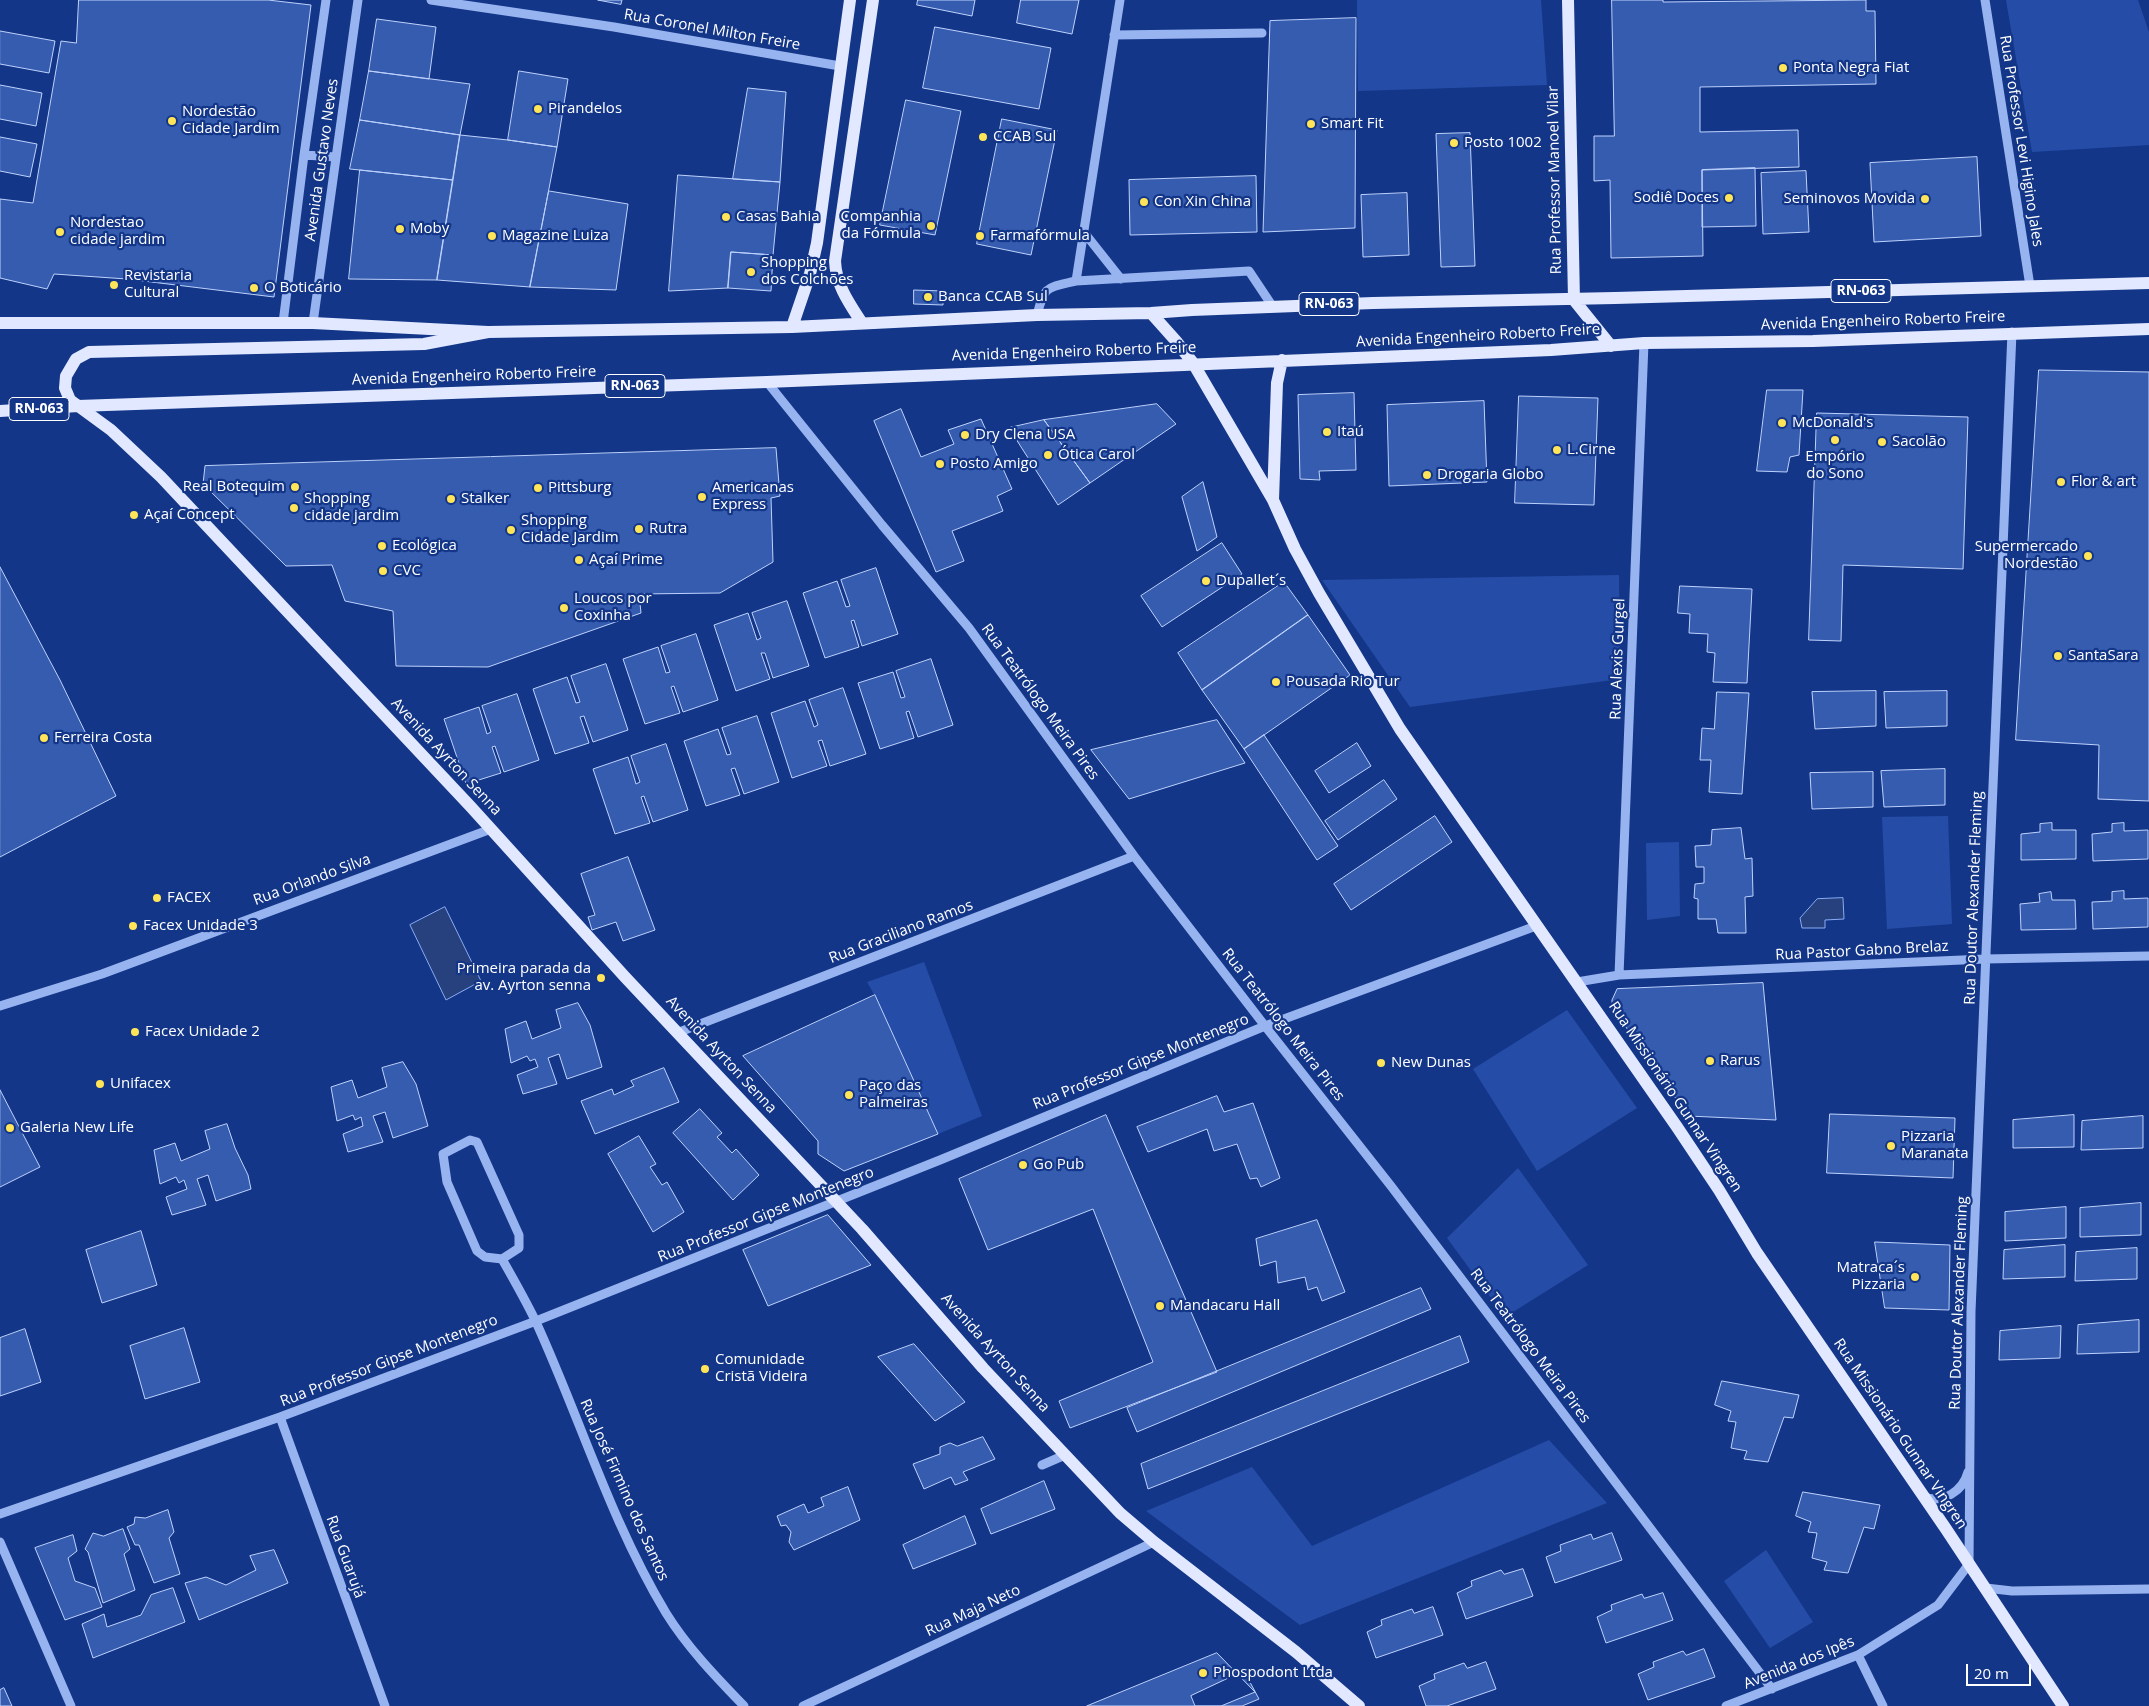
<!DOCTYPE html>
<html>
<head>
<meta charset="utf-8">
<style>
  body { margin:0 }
  #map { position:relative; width:2149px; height:1706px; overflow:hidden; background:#133688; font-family:"Open Sans",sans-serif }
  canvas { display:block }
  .scale { position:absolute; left:1966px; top:1664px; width:65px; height:22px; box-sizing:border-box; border:2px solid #fff; border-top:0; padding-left:6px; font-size:15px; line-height:18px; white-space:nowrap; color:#fff; -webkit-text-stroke:4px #133688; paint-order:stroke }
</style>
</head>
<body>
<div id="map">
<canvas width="2149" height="1706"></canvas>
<div class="scale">20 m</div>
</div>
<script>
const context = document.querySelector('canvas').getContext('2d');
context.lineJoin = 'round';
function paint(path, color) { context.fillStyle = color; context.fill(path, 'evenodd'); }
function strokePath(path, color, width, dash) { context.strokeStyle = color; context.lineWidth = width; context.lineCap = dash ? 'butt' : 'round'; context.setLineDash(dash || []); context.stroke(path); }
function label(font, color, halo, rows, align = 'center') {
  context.font = font + ' "Open Sans",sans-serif'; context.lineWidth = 4.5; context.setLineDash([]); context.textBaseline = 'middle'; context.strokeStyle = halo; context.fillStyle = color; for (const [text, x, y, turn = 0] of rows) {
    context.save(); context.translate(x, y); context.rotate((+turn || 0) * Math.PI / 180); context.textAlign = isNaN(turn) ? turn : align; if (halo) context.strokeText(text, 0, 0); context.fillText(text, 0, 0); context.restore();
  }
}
paint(new Path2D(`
  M1357,0H1541L1547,85L1358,91Z
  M2006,0H2138L2149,32V145L2032,152Z
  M1619,575L1620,679L1410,707L1322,580Z
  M1948,816L1952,924L1887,929L1882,817Z
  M1679,842L1680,916L1647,920L1646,843Z
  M924,962L982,1116L938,1134L875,996L867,982Z
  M1567,1010L1637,1108L1537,1171L1473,1069Z
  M1518,1168L1588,1265L1505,1317L1447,1238Z
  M1549,1440L1607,1503L1300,1625L1146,1511L1252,1467L1312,1546Z
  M1766,1550L1813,1622L1770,1648L1724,1581Z`), '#254da7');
const water = new Path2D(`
  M1843,898L1844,919L1825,920V928H1802L1800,918L1817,899Z
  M445,907L481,981L446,1000L410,925Z`);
paint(water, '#26417e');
strokePath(water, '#8aacf3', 1);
const building = new Path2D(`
  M79,0H268L311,5L274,297L127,279L54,274L47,289L0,278V199L33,203L61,41L76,43Z
  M598,0H622L621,4Z
  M918,0H975L972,16L917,5Z
  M1021,0H1079L1072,34L1017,23Z
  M1612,0H1663V2L1866,0V11H1875L1876,84L1700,87V132L1798,130L1799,167L1702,170L1703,256L1611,258L1610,180L1594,181V136H1614Z
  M1356,18L1355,228L1263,232L1270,21Z
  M377,19L436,27L429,79L369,71Z
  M935,27L1051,48L1039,109L923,88Z
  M0,31L55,41L49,73L0,64Z
  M369,71L470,84L460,135L360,120Z
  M519,71L568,79L557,147L508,140Z
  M0,85L42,93L36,126L0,119Z
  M748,88L786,92L780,182L733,179Z
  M906,100L961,111L935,235L880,225Z
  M1002,119L1057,130L1031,255L977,244Z
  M360,120L460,135L453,180L350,169Z
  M1470,133L1475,266L1441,267L1436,134Z
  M460,135L508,140L557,147L530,287L437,280Z
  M0,137L37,144L30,177L0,171Z
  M1977,157L1981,236L1874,242L1870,163Z
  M1755,168L1756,226L1702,227V170Z
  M360,170L453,180L437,280L349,279Z
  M1806,171L1809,232L1763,234L1761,173Z
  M678,175L780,182L773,255L731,252L728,288L669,291Z
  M1256,176L1257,232L1130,235L1129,180Z
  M549,191L628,204L616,290L530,287Z
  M1407,193L1409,255L1363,257L1361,195Z
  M731,252L773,255L771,291L728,288Z
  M914,290L943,291V305L914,304Z
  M2039,370L2149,372V801L2098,799L2099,745L2016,740Z
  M1767,390H1803L1799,455L1790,457L1787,472L1757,471Z
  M1354,393L1356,470L1319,471L1320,480L1300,479L1298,395Z
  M1519,396L1598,398L1594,505L1515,503Z
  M1484,401L1487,482L1389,486L1387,405Z
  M1157,404L1176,424L1090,483L1044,420Z
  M901,409L921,457L954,444L948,430L981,419L1012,489L997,496L1003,511L952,531L964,561L936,572L874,421Z
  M1817,413L1968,417L1963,569L1843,565L1841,641L1809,640Z
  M1044,420L1090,483L1058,505L1009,428Z
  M776,448L780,496L771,498L773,562L720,593L639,594L641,613L488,667L396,666L393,611L345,601L332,565L286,566L203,484L205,466Z
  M1203,482L1217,537L1197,551L1182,497Z
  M1222,543L1242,574L1162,627L1141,596Z
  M0,567L60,680L116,796L0,857Z
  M876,568L898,634L862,646L854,620L851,621L859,647L825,658L803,593L837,581L846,607L850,606L841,580Z
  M1284,582L1308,615L1202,690L1178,653Z
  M1680,586L1752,589L1747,683L1713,682L1715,653L1707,652L1708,634L1689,633L1690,614L1678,613Z
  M787,601L809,666L773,678L765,653H761L770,679L736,691L714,625L748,613L757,640L761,638L752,613Z
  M1308,615L1350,675L1244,749L1202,690Z
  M696,634L718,700L683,712L674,686L671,687L680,713L645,724L623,659L658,647L666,673L670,672L661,646Z
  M931,659L953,725L918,737L909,711L906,712L914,738L880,749L858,683L893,672L901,698L905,697L896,671Z
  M606,664L628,730L593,742L584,716L580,717L589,743L555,754L533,689L567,677L576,703L580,702L571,676Z
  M843,688L866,754L830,766L822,740L818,741L827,766L792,778L771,713L805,701L814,727L818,725L809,700Z
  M1876,691V726L1815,729L1812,692Z
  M1947,691V726L1886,728L1884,692Z
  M1717,692L1749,693L1742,794L1709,792L1711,760H1700L1702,728L1714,729Z
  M517,694L539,760L504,772L495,746L492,747L501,773L466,784L444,719L479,707L487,734L491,732L482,706Z
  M757,716L779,782L744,794L735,768L731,769L740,795L706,806L684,741L718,729L727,755L731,754L722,728Z
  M1217,720L1245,763L1129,799L1091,750Z
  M1264,735L1338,846L1317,860L1244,749Z
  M1357,743L1371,766L1329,793L1315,771Z
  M666,744L688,810L653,822L644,796L641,797L650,823L615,834L593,769L628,757L636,784L640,782L631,756Z
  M1945,769V805L1884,807L1881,771Z
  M1873,772V807L1812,809L1810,773Z
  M1384,780L1397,799L1338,840L1325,821Z
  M1435,816L1452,842L1351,910L1334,884Z
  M2052,823V830H2076V859L2021,860V834L2040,832V824Z
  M2124,823V831L2148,830V859L2093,861L2092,834L2112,832V824Z
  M1741,828L1745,859L1752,858L1753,896L1745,897L1746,933H1718L1716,919H1698V899L1694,898L1695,884L1704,883V867H1696L1695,846L1711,845L1712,830Z
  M628,857L655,930L623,941L616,922L592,930L588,917L595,915L581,874Z
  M2124,891V899L2148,898V927L2093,929L2092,902L2112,901V892Z
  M2051,892L2052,900H2075L2076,929L2021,930L2020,904L2040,902L2039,894Z
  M1763,983L1776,1120L1688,1116L1612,1007V1000L1617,989Z
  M875,995L938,1134L844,1171L818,1154V1141L743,1056Z
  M578,1003L590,1025L602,1067L567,1079L559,1054L548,1058L557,1084L523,1094L517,1075L538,1067L535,1059L530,1061L527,1056L511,1063L505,1029L526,1021L532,1039L561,1028L556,1010Z
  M403,1062L416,1084L428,1126L393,1138L385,1112L373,1116L383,1142L348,1152L343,1134L363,1126L361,1117L355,1120L353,1115L337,1121L331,1087L352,1080L358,1098L387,1087L382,1068Z
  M664,1068L679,1102L595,1134L581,1101L612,1089L614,1095L634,1086L631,1081Z
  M0,1090L40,1167L0,1187Z
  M1217,1096L1224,1112L1253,1103L1280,1178L1261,1187L1257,1178L1250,1179L1237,1144L1214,1151L1207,1129L1148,1152L1137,1127Z
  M700,1109L722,1133L717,1137L732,1153L736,1149L759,1175L733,1200L673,1133Z
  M1830,1114L1955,1118L1953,1178L1827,1173Z
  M1106,1115L1217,1372L1070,1428L1059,1401L1153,1362L1093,1209L988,1250L959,1179Z
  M2074,1115V1147L2013,1148V1120Z
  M2143,1116V1148L2081,1150L2082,1121Z
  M227,1124L235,1148L248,1175L251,1189L216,1201L208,1175L197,1179L206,1205L172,1215L166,1197L187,1189L184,1180L179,1183L176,1177L160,1184L154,1150L175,1143L181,1161L210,1149L205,1131Z
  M639,1136L656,1164L650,1167L662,1185L667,1182L684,1212L653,1232L608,1154Z
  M2141,1203V1235L2080,1237V1208Z
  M2066,1207V1238L2005,1241V1212Z
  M828,1215L871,1265L768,1306L743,1250Z
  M1317,1220L1345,1292L1322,1301L1317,1287L1308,1290L1305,1277L1278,1283L1276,1261L1260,1266L1256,1239Z
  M141,1231L157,1285L102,1303L86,1250Z
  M1875,1242L1950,1245L1949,1310L1885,1308Z
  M2065,1245V1277L2003,1279L2004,1250Z
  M2137,1248V1279L2075,1281L2076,1252Z
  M1421,1288L1431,1309L1137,1432L1127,1408Z
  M2139,1320V1352L2077,1354L2078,1325Z
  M2061,1326L2060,1358L1999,1360L2000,1331Z
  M184,1328L200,1382L145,1399L130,1346Z
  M25,1329L41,1382L0,1396V1338Z
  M1460,1336L1469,1362L1148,1489L1141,1464Z
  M914,1344L965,1402L935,1421L878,1357Z
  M1722,1381L1799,1395L1793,1418L1784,1417L1768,1462L1744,1459L1747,1451L1731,1448L1736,1422L1728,1421L1731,1411L1715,1405Z
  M983,1437L995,1459L963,1472L968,1480L955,1485L951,1477L924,1489L913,1464L940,1454V1447L950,1443L957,1446Z
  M1044,1481L1055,1509L991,1534L981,1509Z
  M848,1487L860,1520L794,1550L789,1542L791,1532L786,1525L781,1526L777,1516L804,1504L808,1513L824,1506L821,1498Z
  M1803,1492L1880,1505L1874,1529L1864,1527L1848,1573L1824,1570L1827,1562L1812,1558L1817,1533L1808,1532L1811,1522L1796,1516Z
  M168,1510L174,1532L169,1538L180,1574L154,1583L139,1545H135L127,1527L134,1524L135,1517L145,1518Z
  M965,1516L976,1544L913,1569L903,1545Z
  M123,1529L130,1549L124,1554L135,1590L103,1603L88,1552L85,1549L93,1533L103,1536Z
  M1612,1533L1622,1560L1555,1583L1546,1557L1561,1551L1560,1545L1591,1534L1593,1539Z
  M73,1535L77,1551L68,1558L75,1581L95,1588L102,1607L65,1620L35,1548Z
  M274,1550L288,1583L199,1620L185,1583L206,1577L226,1585L256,1570L250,1556Z
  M1523,1569L1533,1596L1466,1619L1457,1593L1472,1586L1471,1581L1501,1570L1504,1574Z
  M173,1588L185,1622L93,1658L82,1624L104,1614L107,1627L141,1615L151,1595Z
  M1663,1593L1673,1620L1606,1643L1597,1617L1612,1610L1611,1605L1642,1594L1644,1598Z
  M1433,1607L1443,1635L1376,1658L1367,1632L1382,1625L1381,1620L1412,1609L1414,1613Z
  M1704,1649L1715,1677L1648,1700L1638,1674L1654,1667L1653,1662L1683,1651L1686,1655Z
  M1217,1653L1255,1692L1221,1706H1087Z
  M1486,1662L1496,1689L1447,1706H1426L1419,1686L1435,1679L1434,1674L1464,1663L1467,1668Z
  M1244,1671L1259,1699L1242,1706H1195L1191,1696Z
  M4,1688L12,1706H0V1690Z`);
paint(building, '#365cb0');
strokePath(building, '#bed2fc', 1);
strokePath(new Path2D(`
  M431,0L614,27L840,66
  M1985,0L2030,286
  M1114,35L1262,33
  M304,155L336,157
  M1083,231L1121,279
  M1076,281L1120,0
  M1037,315C1045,285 1046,288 1076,281L1249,271L1273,307
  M283,323L304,155L326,0
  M313,323L358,0
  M767,382L882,525L969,628L1134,856L1265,1026L1391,1186L1772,1689
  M1619,975L1644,343
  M1577,982L1619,975L1985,959L2149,956
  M0,1006L102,974L491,829
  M677,1033L1134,856
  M502,1259L485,1257L477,1251L447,1182L443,1154L470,1140L477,1142L519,1235V1248L502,1259C514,1280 526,1301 536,1322C580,1418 611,1522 666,1613C687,1647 716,1677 744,1706
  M280,1417L385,1706
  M1042,1465L1065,1455
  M1924,1497C1943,1504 1963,1491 1968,1472
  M0,1514L280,1417L536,1321L940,1160L1265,1026L1536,926
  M0,1542L71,1706
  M1986,1588L2012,1591L2149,1589
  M1858,1655L1883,1706
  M803,1706L1154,1542
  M1726,1706L1858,1655L1938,1605L1969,1564L1971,1311L2012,332`), '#98b4f0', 9);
strokePath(new Path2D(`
  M1568,0L1574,300L1611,346
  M1151,313L1176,341L1193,363L1273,500L1295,549L1319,593L1400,729L1677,1127L1719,1190L1757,1253L1946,1529L2063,1706
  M0,323H313L488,332L792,327L1037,315L1151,313L1192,310L1373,303L1615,298L2149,283
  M862,323C849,303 836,285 835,261L873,0
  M792,327L810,274L817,243L850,0
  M488,332L424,344L89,352L76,359L66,376L65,388L70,400L111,430L161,477L471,807L625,977L862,1229L983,1368L1120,1513L1154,1542L1296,1652L1359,1706
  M0,411L78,406L767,382L1551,350L1644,343L1813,341L2149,329
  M1273,500L1277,383L1282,360`), '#e1e8ff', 12);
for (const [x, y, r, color] of [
  [1783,68,5,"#ffe557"],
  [538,109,5,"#ffe557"],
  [172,121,5,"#ffe557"],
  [1311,124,5,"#ffe557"],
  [983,137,5,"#ffe557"],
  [1454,143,5,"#ffe557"],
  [1729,198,5,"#ffe557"],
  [1925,199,5,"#ffe557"],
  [1144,202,5,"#ffe557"],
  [726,217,5,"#ffe557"],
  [931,226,5,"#ffe557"],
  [400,229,5,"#ffe557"],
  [60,232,5,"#ffe557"],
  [492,236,5,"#ffe557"],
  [980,236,5,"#ffe557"],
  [751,272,5,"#ffe557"],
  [114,285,5,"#ffe557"],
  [254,288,5,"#ffe557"],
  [928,297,5,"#ffe557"],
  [1782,423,5,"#ffe557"],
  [1327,432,5,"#ffe557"],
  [965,435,5,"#ffe557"],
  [1835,440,5,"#ffe557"],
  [1882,442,5,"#ffe557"],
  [1557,450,5,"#ffe557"],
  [1048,455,5,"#ffe557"],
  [940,464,5,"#ffe557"],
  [1427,475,5,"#ffe557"],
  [2061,482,5,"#ffe557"],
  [295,487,5,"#ffe557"],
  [538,488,5,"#ffe557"],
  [702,497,5,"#ffe557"],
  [451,499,5,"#ffe557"],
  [294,508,5,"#ffe557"],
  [134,515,5,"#ffe557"],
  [639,529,5,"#ffe557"],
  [511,530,5,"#ffe557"],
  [382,546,5,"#ffe557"],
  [2088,556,5,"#ffe557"],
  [579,560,5,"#ffe557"],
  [383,571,5,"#ffe557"],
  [1206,581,5,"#ffe557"],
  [564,608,5,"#ffe557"],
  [2058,656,5,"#ffe557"],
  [1276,682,5,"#ffe557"],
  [44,738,5,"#ffe557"],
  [157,898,5,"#ffe557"],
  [133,926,5,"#ffe557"],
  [601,978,5,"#ffe557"],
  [135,1032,5,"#ffe557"],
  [1710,1061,5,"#ffe557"],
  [1381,1063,5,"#ffe557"],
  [100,1084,5,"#ffe557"],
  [849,1095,5,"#ffe557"],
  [10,1128,5,"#ffe557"],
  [1891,1146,5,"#ffe557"],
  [1023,1165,5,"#ffe557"],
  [1915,1277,5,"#ffe557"],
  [1160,1306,5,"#ffe557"],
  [705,1369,5,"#ffe557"],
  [1203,1673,5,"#ffe557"]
]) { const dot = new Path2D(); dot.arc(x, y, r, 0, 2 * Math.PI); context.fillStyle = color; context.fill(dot); strokePath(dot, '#133688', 2); }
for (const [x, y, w] of [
  [1861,291,60],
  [1329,304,60],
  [635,386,60],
  [39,409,60]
]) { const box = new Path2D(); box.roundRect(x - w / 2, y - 11.5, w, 23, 4); context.fillStyle = '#133688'; context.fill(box); strokePath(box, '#fff', 1); }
label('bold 14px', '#fff', null, [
  ["RN-063",1861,291],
  ["RN-063",1329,304],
  ["RN-063",635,386],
  ["RN-063",39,409]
]);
label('15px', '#fff', '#133688', [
  ["Rua Coronel Milton Freire",712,30,10],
  ["Rua Professor Levi Higino Jales",2021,141,81],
  ["Avenida Gustavo Neves",322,160,-82],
  ["Rua Professor Manoel Vilar",1555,180,-91],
  ["Avenida Engenheiro Roberto Freire",1883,321,-2],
  ["Avenida Engenheiro Roberto Freire",1478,336,-3],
  ["Avenida Engenheiro Roberto Freire",1074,352,-2],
  ["Avenida Engenheiro Roberto Freire",474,376,-2],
  ["Rua Alexis Gurgel",1618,659,-88],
  ["Rua Teatrólogo Meira Pires",1040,702,54],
  ["Avenida Ayrton Senna",446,757,47],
  ["Rua Orlando Silva",312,880,-20],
  ["Rua Doutor Alexander Fleming",1974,898,-88],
  ["Rua Graciliano Ramos",901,932,-21],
  ["Rua Pastor Gabno Brelaz",1862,951,-3],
  ["Rua Teatrólogo Meira Pires",1283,1025,52],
  ["Avenida Ayrton Senna",721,1055,47],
  ["Rua Professor Gipse Montenegro",1141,1062,-22],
  ["Rua Missionário Gunnar Vingren",1675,1097,56],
  ["Rua Professor Gipse Montenegro",766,1215,-22],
  ["Rua Doutor Alexander Fleming",1959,1303,-88],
  ["Rua Teatrólogo Meira Pires",1530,1346,53],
  ["Avenida Ayrton Senna",995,1353,48],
  ["Rua Professor Gipse Montenegro",389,1361,-21],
  ["Rua Missionário Gunnar Vingren",1900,1434,56],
  ["Rua José Firmino dos Santos",624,1490,66],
  ["Rua Guarujá",345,1557,70],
  ["Rua Maja Neto",973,1611,-25],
  ["Avenida dos Ipês",1799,1663,-22]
]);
label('15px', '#fff', '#133688', [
  ["Ponta Negra Fiat",1793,68],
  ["Pirandelos",548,109],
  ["Nordestão",182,112],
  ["Cidade Jardim",182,129],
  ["Smart Fit",1321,124],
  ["CCAB Sul",993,137],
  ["Posto 1002",1464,143],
  ["Sodiê Doces",1719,198,"right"],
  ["Seminovos Movida",1915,199,"right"],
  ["Con Xin China",1154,202],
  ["Casas Bahia",736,217],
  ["Companhia",921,217,"right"],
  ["da Fórmula",921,234,"right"],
  ["Nordestao",70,223],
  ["cidade jardim",70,240],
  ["Moby",410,229],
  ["Magazine Luiza",502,236],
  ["Farmafórmula",990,236],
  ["Shopping",761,263],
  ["dos Colchões",761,280],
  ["Revistaria",124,276],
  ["Cultural",124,293],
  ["O Boticário",264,288],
  ["Banca CCAB Sul",938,297],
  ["McDonald's",1792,423],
  ["Itaú",1337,432],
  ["Dry Clena USA",975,435],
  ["Sacolão",1892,442],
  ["L.Cirne",1567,450],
  ["Ótica Carol",1058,455],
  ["Empório",1835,457,"center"],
  ["do Sono",1835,474,"center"],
  ["Posto Amigo",950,464],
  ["Drogaria Globo",1437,475],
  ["Flor & art",2071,482],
  ["Real Botequim",285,487,"right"],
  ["Pittsburg",548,488],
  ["Americanas",712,488],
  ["Express",712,505],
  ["Shopping",304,499],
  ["cidade jardim",304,516],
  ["Stalker",461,499],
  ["Açaí Concept",144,515],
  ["Shopping",521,521],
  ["Cidade Jardim",521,538],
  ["Rutra",649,529],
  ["Ecológica",392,546],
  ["Supermercado",2078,547,"right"],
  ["Nordestão",2078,564,"right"],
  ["Açaí Prime",589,560],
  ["CVC",393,571],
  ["Dupallet´s",1216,581],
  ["Loucos por",574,599],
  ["Coxinha",574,616],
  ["SantaSara",2068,656],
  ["Pousada Rio Tur",1286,682],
  ["Ferreira Costa",54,738],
  ["FACEX",167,898],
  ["Facex Unidade 3",143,926],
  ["Primeira parada da",591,969,"right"],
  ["av. Ayrton senna",591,986,"right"],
  ["Facex Unidade 2",145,1032],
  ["Rarus",1720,1061],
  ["New Dunas",1391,1063],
  ["Unifacex",110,1084],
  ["Paço das",859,1086],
  ["Palmeiras",859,1103],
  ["Galeria New Life",20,1128],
  ["Pizzaria",1901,1137],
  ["Maranata",1901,1154],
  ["Go Pub",1033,1165],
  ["Matraca´s",1905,1268,"right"],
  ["Pizzaria",1905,1285,"right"],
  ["Mandacaru Hall",1170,1306],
  ["Comunidade",715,1360],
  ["Cristã Videira",715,1377],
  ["Phospodont Ltda",1213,1673]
], 'left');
</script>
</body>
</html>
